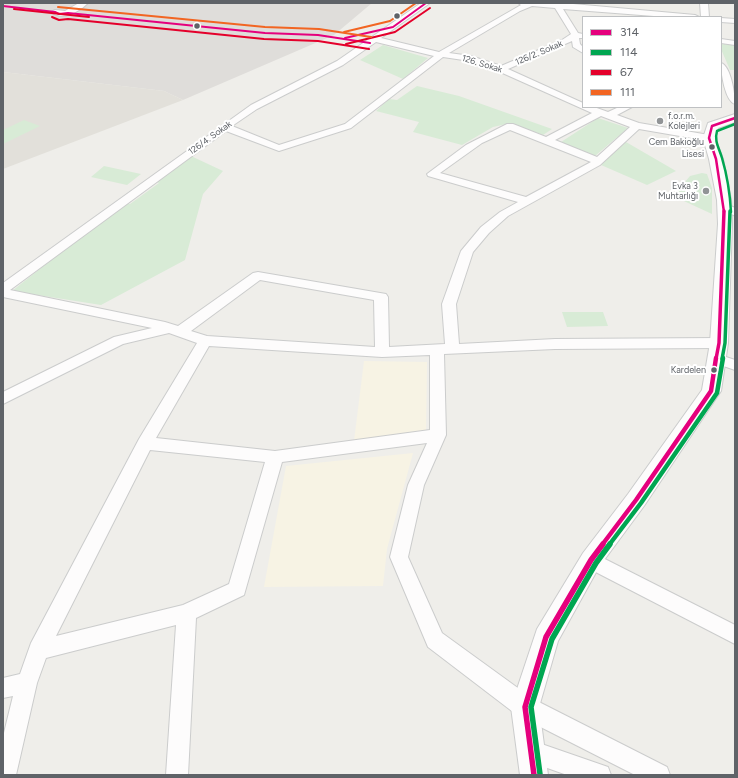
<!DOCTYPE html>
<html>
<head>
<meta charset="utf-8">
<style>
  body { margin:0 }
  #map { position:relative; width:738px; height:778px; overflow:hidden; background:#efeeea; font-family:Figtree,sans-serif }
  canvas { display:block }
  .frame { position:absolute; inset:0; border:4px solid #5f6368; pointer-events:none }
  .legend { position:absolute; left:582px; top:16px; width:140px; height:92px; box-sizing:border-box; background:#fff; border:1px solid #bfc1c3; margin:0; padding:5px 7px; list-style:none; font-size:12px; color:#5f6368 }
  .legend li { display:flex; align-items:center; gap:8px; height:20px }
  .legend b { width:20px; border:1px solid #bfc1c3 }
</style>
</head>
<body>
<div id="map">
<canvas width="738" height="778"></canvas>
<div class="frame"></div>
<ul class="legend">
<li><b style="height:5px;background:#e5007d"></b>314</li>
<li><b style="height:5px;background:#00a651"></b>114</li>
<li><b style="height:5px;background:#e4002b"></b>67</li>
<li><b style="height:5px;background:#f26522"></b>111</li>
</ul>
</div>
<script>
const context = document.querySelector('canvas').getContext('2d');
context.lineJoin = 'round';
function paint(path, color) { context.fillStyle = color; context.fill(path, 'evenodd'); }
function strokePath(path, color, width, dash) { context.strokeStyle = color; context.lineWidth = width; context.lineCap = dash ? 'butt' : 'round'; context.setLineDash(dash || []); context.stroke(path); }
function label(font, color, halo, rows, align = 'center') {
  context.font = font + ' Figtree,sans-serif'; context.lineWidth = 4; context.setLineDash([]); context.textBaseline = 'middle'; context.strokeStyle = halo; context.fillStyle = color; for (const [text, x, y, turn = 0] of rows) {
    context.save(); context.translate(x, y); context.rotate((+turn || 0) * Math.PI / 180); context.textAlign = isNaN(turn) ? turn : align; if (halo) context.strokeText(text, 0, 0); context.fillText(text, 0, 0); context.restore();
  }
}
paint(new Path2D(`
  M364,361L427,362L426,432L354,441Z
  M413,453L387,549L383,586L264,587L286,466Z`), '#f7f3e4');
paint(new Path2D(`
  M3,3H372L334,35L183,100L164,91L3,72Z`), '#dfddda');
paint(new Path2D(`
  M3,72L164,91L183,100L3,169Z`), '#e2e0da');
paint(new Path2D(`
  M721,44L735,45V70H730L721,49Z
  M383,45L428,58L403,79L360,60Z
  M417,86L459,96L552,129L543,135L511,123L493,127L462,145L413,132L419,122L376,111L389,99L397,100Z
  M598,118L628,128L595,156L561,142Z
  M24,120L40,126L3,144V130Z
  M626,142L676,171L647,185L601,165L616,149Z
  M191,156L223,171L203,194L185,260L101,305L12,291L124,202L130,204L159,183L153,181Z
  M104,166L141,174L127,185L91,177Z
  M702,173L707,174L712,188V214L673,196L690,176Z
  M562,312H603L608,326L567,327Z`), '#d8ebd6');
const minor = new Path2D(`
  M79,3H88C79,12 62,21 51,12L55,10L65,11Z
  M421,3H430L381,38L439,52L521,5L518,3H562L695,15L699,17H667L563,9L578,33L583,34V38H579L580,44L583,47V53L573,47L572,41L508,69L583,103V107H594L608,112L619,107H632L617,115L639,123L709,135L714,138L709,141L639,129L600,165L508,216L489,233L473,252L456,304L459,344L555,339L719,338L724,340L726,343L724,346L719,348L555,349L444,354L446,435L424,485L408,557L442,633L533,699L667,767L670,775H635L517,715L428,647L390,557L408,485L427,443L282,462L244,595L196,618L188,775H166L176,625L46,658L37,683L16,775H3V737L13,696L3,698V678L20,674L31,643L139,439L197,343L169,333L123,344L3,404V392L114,337L152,328L3,297V283L251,105L337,61ZM532,6L555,8L571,34L562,40L501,66L471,56L449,53L520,11ZM376,42L434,56L345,124L279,145L232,126L257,109L343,65ZM443,57L470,61L498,71L592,113L546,137L513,124H507L466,145L427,174L428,176L518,202L500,212L481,227L461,251L442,304L445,344L389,347L388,297L386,294L258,272L253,273L178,326L165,322L10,290L226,131L279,151L351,128ZM601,116L630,127L597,157L555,140ZM510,130L591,162L526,197L440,173L482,143ZM260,280L374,300L375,347L207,336L191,331ZM209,346L382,357L430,355V430L275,451L156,438ZM150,450L265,462L229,584L183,605L56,636Z
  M700,3H708L709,17H701Z
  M721,18L735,19V23L721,22Z
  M721,39L735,41V45L721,43Z
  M721,63C731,66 735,95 735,104C725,101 721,73 721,63Z
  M724,203L735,208V216L718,206Z
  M717,354L735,360V370L712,362L710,359L712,356Z
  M591,552L735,625V644L584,566L582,560L584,554Z
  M530,740L608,767L611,775H567L522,759L519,751L522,743Z`);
const tertiary = new Path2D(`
  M735,114V122L718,128L715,138L723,159L731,200L732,224L728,343L721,391L644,506L599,567L558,641L539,707L548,775H520L511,707L537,629L583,553L628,494L702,390L710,343L718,224L717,200L709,159L703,138L708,123Z`);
strokePath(minor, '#cbcccc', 2);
strokePath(tertiary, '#cbcccc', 2);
paint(minor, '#fdfcfc');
paint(tertiary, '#fdfcfc');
strokePath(new Path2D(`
  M3,6L55,12L59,14L68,13L265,33L318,35L370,43
  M345,38L393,27L426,3`), '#e5007d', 2);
strokePath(new Path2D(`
  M724,212L716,159L709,138L712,126L735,118`), '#e5007d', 2.5);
strokePath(new Path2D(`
  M716,359L719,343L724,211`), '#e5007d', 3.5);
strokePath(new Path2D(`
  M602,545L636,500L711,391L716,358`), '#e5007d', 4.5);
strokePath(new Path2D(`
  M534,775L525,707L546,637L591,560L603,544`), '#e5007d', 5.5);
strokePath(new Path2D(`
  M731,212C730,194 727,175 722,158C719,148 714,141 717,131L735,124`), '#00a651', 2.5);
strokePath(new Path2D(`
  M722,359L725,343L730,211`), '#00a651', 3.5);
strokePath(new Path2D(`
  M609,545L641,503L717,393L723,358`), '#00a651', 4.5);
strokePath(new Path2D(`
  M540,774L531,707L552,639L596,563L610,544`), '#00a651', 5.5);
strokePath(new Path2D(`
  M14,9L89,17
  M52,17L59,20L68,19L264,39L318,41L369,49
  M346,44L395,32L430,8`), '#e4002b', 2);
strokePath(new Path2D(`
  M58,7L265,27L319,29L371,37
  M344,32L390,21L416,3`), '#f26522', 2);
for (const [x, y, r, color] of [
  [397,16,3.5,"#5f6368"],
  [197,26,3.5,"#5f6368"],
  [660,121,4,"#919496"],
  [712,147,3.5,"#5f6368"],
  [706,191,4,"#919496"],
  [714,370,3.5,"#5f6368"]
]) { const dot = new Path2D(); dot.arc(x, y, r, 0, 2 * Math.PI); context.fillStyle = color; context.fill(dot); strokePath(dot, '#fff', 1.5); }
label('9px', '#5f6368', '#fff', [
  ["126/2. Sokak",539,53,-23],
  ["126. Sokak",482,64,17],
  ["126/4. Sokak",210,138,-36]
]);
label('9px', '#5f6368', '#fff', [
  ["f.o.r.m.",668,116],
  ["Kolejleri",668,126],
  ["Evka 3",698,186,"right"],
  ["Muhtarlığı",698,196,"right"]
], 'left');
label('9px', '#5f6368', '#fff', [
  ["Cem Bakioğlu",704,142],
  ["Lisesi",704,154],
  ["Kardelen",706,370]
], 'right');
</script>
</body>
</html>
